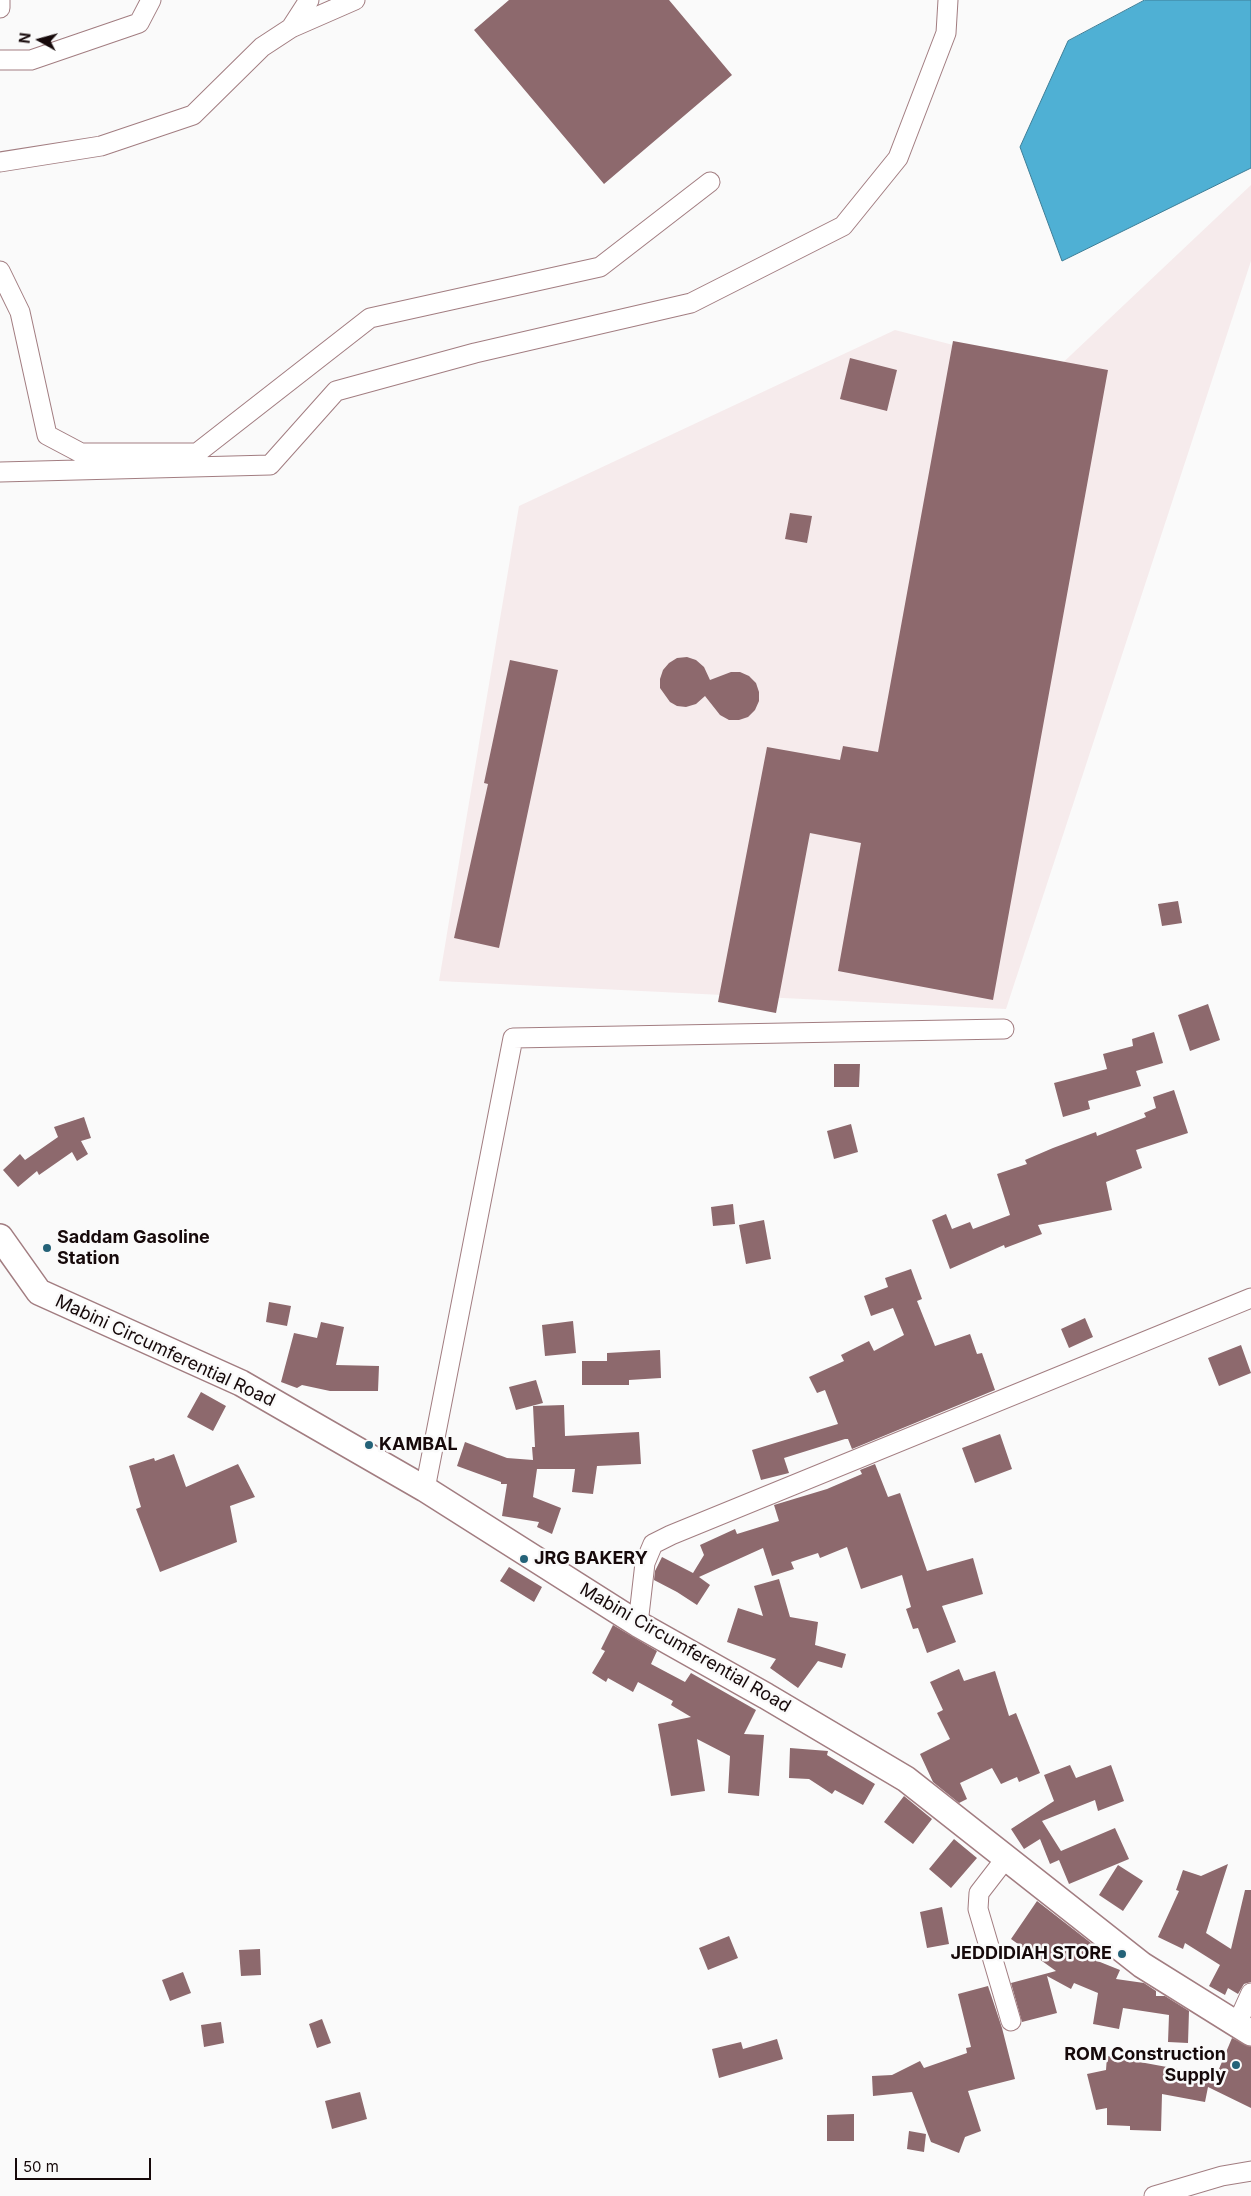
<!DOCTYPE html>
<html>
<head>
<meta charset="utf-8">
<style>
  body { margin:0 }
  #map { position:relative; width:1251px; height:2196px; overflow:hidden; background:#fafafa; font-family:Inter,sans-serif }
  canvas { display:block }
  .north { position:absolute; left:15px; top:15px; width:50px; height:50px; -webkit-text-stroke:4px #fafafa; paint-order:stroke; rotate:277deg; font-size:14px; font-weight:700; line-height:20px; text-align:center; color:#16090a }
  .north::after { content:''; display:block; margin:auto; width:18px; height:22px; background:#16090a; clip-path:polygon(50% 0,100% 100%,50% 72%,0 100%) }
  .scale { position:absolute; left:15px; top:2158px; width:136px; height:22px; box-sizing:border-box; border:2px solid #16090a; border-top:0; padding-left:6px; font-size:15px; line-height:18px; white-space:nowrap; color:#16090a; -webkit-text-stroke:4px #fafafa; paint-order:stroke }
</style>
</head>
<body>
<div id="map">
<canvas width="1251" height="2196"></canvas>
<div class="north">N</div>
<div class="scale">50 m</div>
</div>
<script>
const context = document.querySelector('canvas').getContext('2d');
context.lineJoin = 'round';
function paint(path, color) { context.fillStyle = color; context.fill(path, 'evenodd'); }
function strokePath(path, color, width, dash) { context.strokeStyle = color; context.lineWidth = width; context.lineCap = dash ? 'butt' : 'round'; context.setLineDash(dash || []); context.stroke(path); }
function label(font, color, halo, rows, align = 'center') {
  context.font = font + ' Inter,sans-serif'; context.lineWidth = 5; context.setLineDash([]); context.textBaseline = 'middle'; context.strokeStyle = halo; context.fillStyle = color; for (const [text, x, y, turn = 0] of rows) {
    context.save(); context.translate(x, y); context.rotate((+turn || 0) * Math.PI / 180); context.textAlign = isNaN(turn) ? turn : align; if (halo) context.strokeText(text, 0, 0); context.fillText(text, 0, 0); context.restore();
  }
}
paint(new Path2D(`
  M1251,185V261L1006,1009L439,981L519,506L895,330L1054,371Z`), '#f6ebec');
const water = new Path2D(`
  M1145,0H1251V168L1062,261L1020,147L1068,41Z`);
paint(water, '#4fb0d4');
strokePath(water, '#3e7e97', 1);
paint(new Path2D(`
  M509,0H669L732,75L604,184L474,30Z
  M953,341L1108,370L993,1000L838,971L861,843L810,833L776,1013L718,1002L767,747L840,760L843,746L878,752Z
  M850,358L897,370L887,411L840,399Z
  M790,513L812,516L807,543L785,539Z
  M687,657L696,660L704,667L710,680L731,672H740L749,676L756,683L759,692V701L755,710L748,717L739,720H729L720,715L705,696L696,704L686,707L677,706L670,702L660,688V679L663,670L669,663L677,658Z
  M510,660L558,670L499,948L454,938L488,784L484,783Z
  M1178,901L1182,923L1162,926L1158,904Z
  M1208,1004L1220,1040L1190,1051L1178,1015Z
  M1154,1032L1163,1063L1136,1071L1141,1086L1088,1101L1090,1109L1063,1117L1054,1083L1107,1069L1103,1054L1133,1046L1132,1039Z
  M834,1064H860L859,1087H834Z
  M1174,1090L1188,1133L1136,1150L1142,1168L1106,1182L1112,1210L1038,1225L1042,1234L1005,1248L1004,1245L950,1269L932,1220L946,1214L952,1229L970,1222L973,1229L1010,1215L997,1174L1027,1164L1025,1160L1053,1148L1096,1132L1097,1136L1146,1117L1144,1113L1156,1108L1153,1097Z
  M84,1117L91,1138L81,1141L88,1154L77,1161L72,1152L39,1175L37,1171L18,1187L3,1170L20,1154L25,1160L58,1137L54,1127Z
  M851,1124L858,1152L834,1159L827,1131Z
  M733,1204L735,1224L713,1226L711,1207Z
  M764,1220L771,1259L746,1264L739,1225Z
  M911,1269L922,1299L917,1301L935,1346L970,1334L977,1354L982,1353L995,1390L852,1449L848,1439H845L784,1458L789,1473L761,1480L752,1450L838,1424L825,1390L817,1393L809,1377L844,1361L841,1355L869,1341L874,1351L904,1335L893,1308L871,1316L864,1296L888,1287L885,1278Z
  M269,1302L291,1306L287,1326L266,1322Z
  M1085,1318L1093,1337L1069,1348L1061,1329Z
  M573,1321L576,1353L545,1356L542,1325Z
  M321,1322L344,1327L336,1365L379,1366L378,1391H330L302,1385L297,1388L281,1382L294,1333L317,1338Z
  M1241,1345L1251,1373L1219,1386L1208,1358Z
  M660,1350L661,1378L629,1380V1385H582V1361H607V1353Z
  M536,1380L543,1403L516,1410L509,1387Z
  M201,1392L226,1406L213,1431L187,1417Z
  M564,1405L565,1436L639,1432L641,1464L597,1466L593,1494L572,1492L575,1469H537L533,1497L561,1508L552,1534L537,1527L539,1522L502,1516L507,1484H501V1482L457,1466L465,1442L507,1458L533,1460L532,1447H535L533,1406Z
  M1000,1434L1012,1469L975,1483L962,1448Z
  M174,1454L186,1487L238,1464L255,1497L230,1506L237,1542L160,1572L136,1509L141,1507L129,1466L154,1458L155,1461Z
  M875,1464L888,1497L900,1493L927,1571L973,1558L983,1594L942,1606L956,1642L927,1653L918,1628L913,1629L906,1609L911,1607L902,1575L861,1589L847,1547L820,1558L818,1553L791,1562L794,1569L772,1576L763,1548L699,1577L710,1585L697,1605L677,1592L654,1580L655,1571L662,1557L693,1573L704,1555L700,1545L735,1529L737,1534L779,1521L774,1505L827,1489L862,1474L860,1470Z
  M509,1567L542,1587L534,1602L500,1581Z
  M779,1579L790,1617L818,1622L815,1645L846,1654L842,1668L818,1661L798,1688L770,1668L776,1659L727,1642L738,1608L763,1616L754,1586Z
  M613,1625L657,1651L651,1664L685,1682L691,1673L756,1710L744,1734L764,1735L759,1796L728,1793L730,1756L697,1739L705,1791L671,1796L658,1724L691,1717L671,1705L673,1701L638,1682L633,1692L608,1678L606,1682L592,1673L605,1651L601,1649Z
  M959,1669L964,1681L995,1671L1009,1716L1016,1713L1040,1773L1019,1782L1017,1777L1001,1784L992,1768L960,1783L967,1799L959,1803L933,1782L920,1754L950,1739L937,1713L943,1710L930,1682Z
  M790,1748L828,1751L827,1755L875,1784L863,1805L835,1790L832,1794L809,1779L789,1778Z
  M1070,1765L1076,1778L1111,1765L1124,1801L1098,1811L1095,1800L1042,1821L1061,1851L1115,1828L1129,1859L1069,1884L1059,1860L1050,1864L1040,1839L1024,1849L1011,1829L1054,1801L1044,1775Z
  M904,1796L932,1819L913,1844L884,1822Z
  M954,1839L977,1858L951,1888L929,1869Z
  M1228,1864L1206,1933L1231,1949L1245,1890H1251V1982L1244,1984L1238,1994L1228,1988L1225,1995L1209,1986L1220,1965L1185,1943L1183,1949L1158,1937L1179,1891L1176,1890L1183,1870L1201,1876Z
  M1118,1865L1143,1881L1123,1911L1099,1895Z
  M1037,1901L1100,1950L1090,1958L1120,1970L1116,1979L1144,1983L1156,1991V1996H1165L1189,2011L1188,2043L1168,2042L1169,2015L1123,2008L1119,2029L1093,2024L1098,1993L1074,1983L1071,1989L1047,1976L1057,2013L1022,2022L1011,1983L1056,1971L1011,1939Z
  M942,1907L949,1944L927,1948L920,1912Z
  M729,1936L738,1958L708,1970L699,1948Z
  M260,1949L261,1975L241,1976L239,1950Z
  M183,1972L191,1993L170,2001L162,1980Z
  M988,1986L1002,2028L1015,2079L968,2091L981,2131L965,2137L959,2153L931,2142L912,2092L873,2096L872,2076L892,2075L920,2061L924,2068L967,2053L966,2048L971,2047L958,1994Z
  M322,2019L331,2043L317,2048L309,2024Z
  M221,2022L224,2043L204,2047L201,2025Z
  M1232,2038L1251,2047V2108L1208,2087L1205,2102L1162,2094L1161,2131L1130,2130V2126L1107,2125V2108L1096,2110L1087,2074L1106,2070L1107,2056L1216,2076Z
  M777,2039L783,2059L719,2078L712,2049L741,2042L743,2049Z
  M360,2092L367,2119L332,2129L325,2101Z
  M854,2114V2141H827V2115Z
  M909,2131L926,2134L924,2152L907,2149Z`), '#8d696d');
const minor = new Path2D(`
  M0,8V0
  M291,28L309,0
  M0,60H31L139,23L151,0
  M0,162L101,146L193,115L262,47L291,28L355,0
  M0,271L20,312L47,435L81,453H197L370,318L600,267L710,182
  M0,472L270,465L336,391L475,353L691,303L843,226L898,158L946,33L948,0
  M425,1489L513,1038L1004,1029
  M638,1624L645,1563L653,1544L671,1535L1251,1298
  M1006,1858L979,1893L978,1909L1011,2021
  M1237,2024L1251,1993
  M1154,2196L1222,2176L1251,2171`);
const major = new Path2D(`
  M0,1237L39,1292L241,1383L425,1489L638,1624L766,1696L906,1779L1142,1965L1251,2033`);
strokePath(minor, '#a27d81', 21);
strokePath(major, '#a27d81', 28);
strokePath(minor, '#fff', 19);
strokePath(major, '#fff', 25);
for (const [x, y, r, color] of [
  [47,1248,5,"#246278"],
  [369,1445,5,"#246278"],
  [524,1559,5,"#246278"],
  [1122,1954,5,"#246278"],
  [1236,2065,5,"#246278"]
]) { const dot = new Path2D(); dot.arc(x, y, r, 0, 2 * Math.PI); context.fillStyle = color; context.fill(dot); strokePath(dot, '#fafafa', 2); }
label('bold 18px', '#16090a', '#fafafa', [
  ["Saddam Gasoline",57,1238],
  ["Station",57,1259],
  ["KAMBAL",379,1445],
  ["JRG BAKERY",534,1559],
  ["JEDDIDIAH STORE",1112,1954,"right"],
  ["ROM Construction",1226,2055,"right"],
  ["Supply",1226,2076,"right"]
], 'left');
label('18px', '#16090a', '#fafafa', [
  ["Mabini Circumferential Road",165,1351,25],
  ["Mabini Circumferential Road",685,1648,30]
]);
</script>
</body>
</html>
